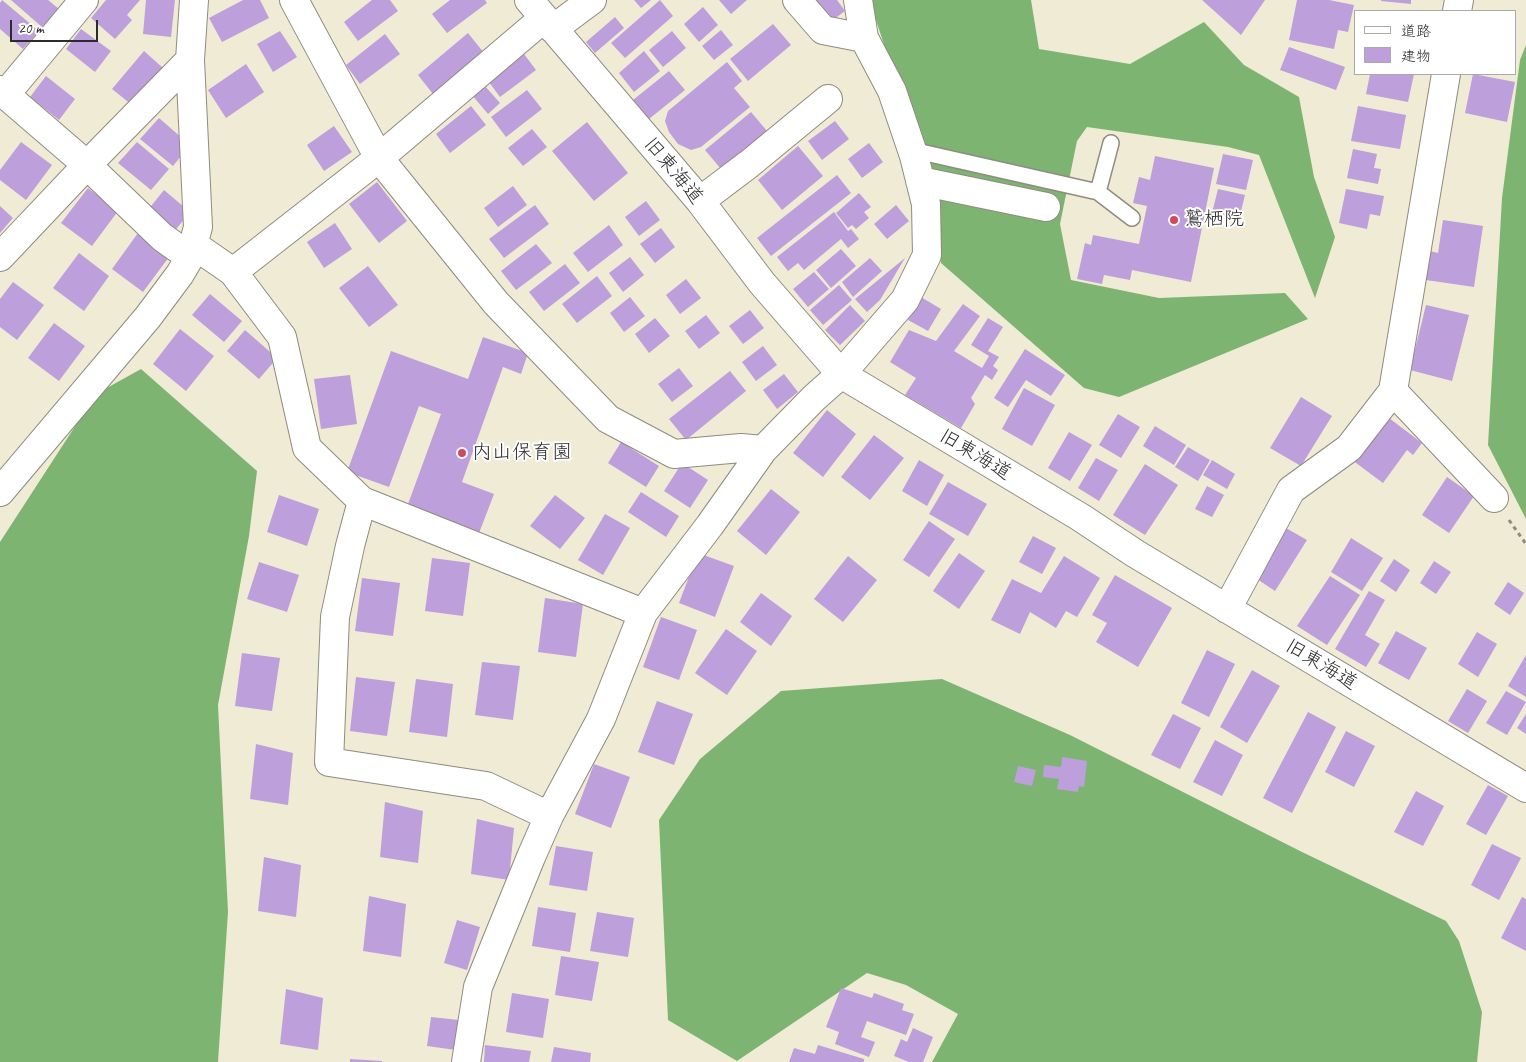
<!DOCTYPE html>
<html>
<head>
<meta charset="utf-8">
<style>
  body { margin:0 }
  #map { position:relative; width:1526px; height:1062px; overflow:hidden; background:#f0ebd4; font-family:Caveat,"Klee One",sans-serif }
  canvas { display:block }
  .legend { position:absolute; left:1354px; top:10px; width:162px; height:65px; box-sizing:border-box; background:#fff; border:1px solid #aaa; margin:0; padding:6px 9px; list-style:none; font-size:15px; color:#2b2b2b }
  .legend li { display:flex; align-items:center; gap:10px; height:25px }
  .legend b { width:25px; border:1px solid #aaa }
  .scale { position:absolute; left:10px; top:20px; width:88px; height:22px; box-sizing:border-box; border:2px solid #2b2b2b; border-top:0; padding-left:6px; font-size:15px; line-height:18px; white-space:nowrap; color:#2b2b2b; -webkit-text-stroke:4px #fff; paint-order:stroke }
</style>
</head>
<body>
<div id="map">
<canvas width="1526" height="1062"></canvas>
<ul class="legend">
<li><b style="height:6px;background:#fff"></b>道路</li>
<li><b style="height:14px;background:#bd9fdc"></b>建物</li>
</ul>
<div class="scale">20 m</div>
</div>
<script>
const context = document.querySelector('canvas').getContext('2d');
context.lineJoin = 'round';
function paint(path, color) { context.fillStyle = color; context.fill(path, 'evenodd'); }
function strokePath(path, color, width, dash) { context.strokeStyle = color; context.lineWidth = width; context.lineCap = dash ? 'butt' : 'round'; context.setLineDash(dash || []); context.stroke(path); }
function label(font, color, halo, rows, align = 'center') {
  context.font = font + ' Caveat,"Klee One",sans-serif'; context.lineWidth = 4; context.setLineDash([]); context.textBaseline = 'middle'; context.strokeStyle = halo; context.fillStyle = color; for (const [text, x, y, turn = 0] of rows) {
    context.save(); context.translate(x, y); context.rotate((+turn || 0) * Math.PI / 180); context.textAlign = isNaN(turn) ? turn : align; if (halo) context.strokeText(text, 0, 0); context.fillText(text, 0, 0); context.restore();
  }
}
paint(new Path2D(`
  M873,0H1031L1039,49L1130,64L1204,22L1244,65L1299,97L1314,177L1335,237L1315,298L1259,155L1228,147L1087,127L1077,141L1060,224L1071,280L1159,298L1285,293L1308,319L1119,397L1084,388L941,263L926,172L873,11Z
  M1526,45V519L1488,445L1502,198L1520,60Z
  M141,369L257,471L249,536L218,705L228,912L218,1062H0V542L96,394Z
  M942,679L1070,735L1302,852L1446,921L1459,941L1482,1012L1477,1062H932L958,1014L906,985L867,973L737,1061L668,1020L659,820L700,759L781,691Z`), '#7eb472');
paint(new Path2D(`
  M2,0L39,31L23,49L0,29V3Z
  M11,0H48L59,9L42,27Z
  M106,0H140L127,15L132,20L115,39L91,18Z
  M146,0H175L171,37L143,34Z
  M243,0H260L269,18L222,42L209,18Z
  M372,0H390L398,11L358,41L344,22Z
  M450,0H485L487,3L447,33L432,14Z
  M634,0H651L641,8Z
  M660,0L673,16L625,58L611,43Z
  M719,0H747L731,14Z
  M804,0H837L845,11L826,25Z
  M1202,0H1265L1241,35Z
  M1297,0H1329L1354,5L1348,32L1338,30L1334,49L1289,40Z
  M1381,0H1411V4L1381,1Z
  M703,7L718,25L699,42L684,24Z
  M615,17L624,28L595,53L586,42Z
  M773,24L791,45L748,81L730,59Z
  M81,29L111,51L95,72L66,49Z
  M721,30L733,45L714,60L702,46Z
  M280,31L297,57L273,72L257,44Z
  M672,31L686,48L663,67L649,50Z
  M468,33L484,53L433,94L418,75Z
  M385,34L400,54L360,84L346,65Z
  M1289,47L1345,67L1336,90L1280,70Z
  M521,50L536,70L500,97L486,78Z
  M144,51L163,68L132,105L112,89Z
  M644,51L660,71L634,92L619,73Z
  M727,62L742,81L734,88L750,107L701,147L691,150L678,144L669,132L665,121L668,111Z
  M246,64L264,92L226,118L208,90Z
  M669,71L685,90L649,119L633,100Z
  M1370,74H1414L1408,102L1366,94Z
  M1473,74L1515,82L1507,122L1465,113Z
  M46,76L75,99L59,120L30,97Z
  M484,85L500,103L488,114L472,95Z
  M527,90L542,109L506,137L491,117Z
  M471,106L486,125L450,153L436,134Z
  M1358,106L1406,115L1400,149L1351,141Z
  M751,112L767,131L721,169L705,150Z
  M159,118L190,145L173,166L140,139Z
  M835,121L849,139L822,160L808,141Z
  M587,122L628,173L594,201L552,151Z
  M334,126L352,152L324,171L307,145Z
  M532,129L547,147L523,166L508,148Z
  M21,142L52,165L26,200L0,180V170Z
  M137,142L169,169L151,190L118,163Z
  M869,143L883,162L862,178L848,159Z
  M798,146L823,176L782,210L758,180Z
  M1353,149L1377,154L1374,168L1381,169L1378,184L1347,178Z
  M1223,154L1253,160L1246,190L1216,184Z
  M1155,156L1214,168L1191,282L1132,270L1130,280L1104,275L1102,284L1077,279L1085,243L1091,245L1093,235L1139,244L1147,206L1133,203L1139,177L1150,180Z
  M837,175L851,193L771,256L757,238Z
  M377,182L407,221L379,243L349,204Z
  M513,186L527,205L498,227L484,208Z
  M88,188L118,211L92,246L61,223Z
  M1218,189L1245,195L1239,219L1212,213Z
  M1346,189L1384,196L1380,216L1370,214L1367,229L1339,223Z
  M164,190L190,212L173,233L147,211Z
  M859,193L871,207L864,212L869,218L856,229L852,225L848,228L836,213Z
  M646,201L660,220L639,236L625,217Z
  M535,205L549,224L504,258L489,239Z
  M896,205L909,221L887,239L874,224Z
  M0,206L13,218L0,233Z
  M834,212L848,231L851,229L859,239L848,248L841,239L804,270L798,263L788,271L777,257Z
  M1443,220L1483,226L1474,287L1426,280L1430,251L1438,253Z
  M335,223L352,249L324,268L307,242Z
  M609,225L623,245L588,272L573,253Z
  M661,228L675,247L655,263L640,244Z
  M138,233L169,257L143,292L112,269Z
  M536,244L552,263L516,290L501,271Z
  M841,249L856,266L831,288L816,270Z
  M79,253L109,276L84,311L53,288Z
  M630,257L644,275L623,292L609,273Z
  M870,258L882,271L853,297L842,282Z
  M905,258L880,300L867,312L855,299Z
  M565,264L580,283L544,311L529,292Z
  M368,266L398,305L369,327L339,288Z
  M814,272L829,289L808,307L793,289Z
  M597,276L612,296L577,323L562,304Z
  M686,279L701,298L680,314L666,295Z
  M13,282L44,305L17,340L0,327V299Z
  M839,285L852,300L823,325L810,310Z
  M210,294L242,321L224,342L192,315Z
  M630,297L645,316L624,332L610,313Z
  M921,297L941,309L928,331L908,320Z
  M963,304L980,316L954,351L982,368L989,356L971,345L988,318L1003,327L988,351L999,357L993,366L998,370L992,380L985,375L971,398L975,404L961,428L905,395L916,378L890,362L909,330L936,341Z
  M850,305L865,321L840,345L825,330Z
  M1426,305L1469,315L1452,381L1410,370Z
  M750,310L764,328L743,344L729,326Z
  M706,315L720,333L699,349L685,331Z
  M655,318L670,336L649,353L635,334Z
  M54,323L85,346L59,381L28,358Z
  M180,329L214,356L186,391L153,364Z
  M245,330L277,358L259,379L227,351Z
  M483,337L528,353L521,374L503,367L462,482L494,494L476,541L404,515L441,414L419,406L389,487L347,472L391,351L468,379Z
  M763,346L777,365L756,381L742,362Z
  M1025,349L1065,375L1051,396L1026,380L1008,407L994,398Z
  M679,368L693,386L672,402L658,384Z
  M730,371L746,391L686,440L669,419Z
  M784,374L798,392L777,409L763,390Z
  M350,375L357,424L321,429L314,379Z
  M1024,388L1055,405L1032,446L1002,429Z
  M1301,397L1332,416L1301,466L1270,448Z
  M827,410L856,434L823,477L793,453Z
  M1118,414L1140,427L1121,458L1099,445Z
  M1385,415L1422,443L1413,455L1407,450L1383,483L1352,460Z
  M1155,426L1186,445L1174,465L1143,446Z
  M1069,432L1092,445L1070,481L1048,468Z
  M874,435L904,458L870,500L841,477Z
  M621,442L659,466L646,487L608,463Z
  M1188,447L1210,460L1198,481L1175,467Z
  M1096,458L1118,470L1099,501L1078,488Z
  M919,460L944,475L927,506L902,491Z
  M1212,460L1235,474L1227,489L1203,475Z
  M682,463L708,480L690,508L664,491Z
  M1145,464L1178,485L1145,535L1113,515Z
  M1447,477L1474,496L1449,533L1422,515Z
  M948,482L987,504L968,536L929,514Z
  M1207,486L1224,495L1212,517L1195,509Z
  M771,489L800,512L766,555L737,531Z
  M641,492L679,516L666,537L628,512Z
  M279,495L319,509L307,546L267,532Z
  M555,495L585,518L560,549L530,526Z
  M605,514L630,528L603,575L578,560Z
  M929,521L955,539L929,577L903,560Z
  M1284,527L1307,540L1275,591L1254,577Z
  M1033,536L1056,548L1042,574L1019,562Z
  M1351,538L1383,558L1362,591L1331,572Z
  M698,553L734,566L715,617L679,603Z
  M959,553L985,571L959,609L933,591Z
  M848,556L877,580L843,622L814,599Z
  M1064,556L1100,578L1077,617L1066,611L1056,628L1030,612L1020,634L991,620L1012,579L1041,593Z
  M432,558L470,563L463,616L425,611Z
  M1394,559L1410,570L1396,592L1380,581Z
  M1434,561L1451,572L1436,594L1420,583Z
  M259,562L299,575L287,612L247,599Z
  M1115,575L1172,608L1138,667L1096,642L1107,623L1092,615Z
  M1330,576L1360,595L1327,645L1297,626Z
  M362,578L400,583L393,636L355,631Z
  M1508,582L1524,593L1510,615L1494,604Z
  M1369,591L1385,600L1365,635L1380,644L1366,667L1335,649Z
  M761,593L792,616L771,646L740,622Z
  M545,598L583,604L576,657L538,652Z
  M661,617L697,630L679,680L643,667Z
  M726,629L757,651L727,695L695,673Z
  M1396,631L1427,648L1409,680L1378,663Z
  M1477,632L1497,644L1478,677L1458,664Z
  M1207,650L1235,664L1209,717L1181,703Z
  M242,653L280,658L272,711L235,706Z
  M1526,655V697L1508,686Z
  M482,662L520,666L513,720L475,715Z
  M1252,670L1280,686L1247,743L1220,727Z
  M356,677L395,682L387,736L350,731Z
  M416,679L453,684L447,737L409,732Z
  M1467,689L1487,701L1468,733L1448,721Z
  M1506,691L1526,702L1507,735L1486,723Z
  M657,701L693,714L674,765L638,752Z
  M1308,712L1336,727L1292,813L1263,798Z
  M1173,714L1201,728L1180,769L1151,755Z
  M1526,714V734L1517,728Z
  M1346,731L1375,746L1354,787L1325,772Z
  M1215,740L1243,755L1222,796L1193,782Z
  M256,744L293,753L288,805L250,799Z
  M1062,757L1087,761L1084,787L1079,786L1078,792L1057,789L1059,779L1043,777L1044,765L1061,767Z
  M594,764L630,777L611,828L575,814Z
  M1018,766L1036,770L1032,786L1014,782Z
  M1488,785L1508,796L1486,835L1466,824Z
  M1416,791L1444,806L1423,846L1394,832Z
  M385,802L423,811L418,863L380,857Z
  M477,819L514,828L509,880L471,874Z
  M1492,844L1521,858L1499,900L1471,885Z
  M556,846L593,852L587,891L549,885Z
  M264,857L301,865L296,917L258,911Z
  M369,896L406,904L401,957L363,951Z
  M1522,897L1526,899V951L1501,938Z
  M538,907L576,913L570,952L532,946Z
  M597,912L634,918L628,957L590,951Z
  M457,920L480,927L467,970L444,963Z
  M561,956L599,962L592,1001L555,995Z
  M841,988L872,998L874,993L904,1004L902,1010L914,1014L906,1035L867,1021L861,1037L875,1042L869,1057L835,1044L839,1032L826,1027Z
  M286,989L323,998L318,1050L280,1044Z
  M512,993L549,999L543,1038L506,1032Z
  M431,1017L459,1020L456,1050L427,1046Z
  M913,1028L933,1037L923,1062H909L894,1056L901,1039L907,1042Z
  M485,1045L531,1051L529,1062H484Z
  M818,1045L864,1059V1062H789L794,1048L815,1054Z
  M554,1047L591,1053L590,1062H551Z
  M350,1059L382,1061V1062H350Z`), '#bd9fdc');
const lane = new Path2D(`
  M912,150L1098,192L1111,143
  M1098,192L1132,218`);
const street = new Path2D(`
  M294,0L379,158L496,303L608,419L674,454L741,448L763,450
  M529,0L700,201L762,283L841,374L1080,517L1136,554L1526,788
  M797,0L823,30L864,38
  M1457,11L1459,0
  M553,29L592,0
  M0,90L87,165L162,237L190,257
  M5,95L84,0
  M920,181L1046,207
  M700,201L749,164L828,99
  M194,245L233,272L282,337L307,448L362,501L643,613
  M0,257L87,165L190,60
  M233,272L379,158L544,18
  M1393,391L1494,498
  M0,492L148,317L180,274L190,257L198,227L190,60L194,0
  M362,501L350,546L335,617L329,762L486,786L549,816
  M1227,609L1291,490L1349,448L1393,391L1446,74
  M466,1062L478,987L531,857L549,816L601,719L643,613L710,525L763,450L814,398L841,374L905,300L927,255L926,204L914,156L892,91L864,38L858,0`);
strokePath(lane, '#8e8b80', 18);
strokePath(street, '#8e8b80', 30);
strokePath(new Path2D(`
  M1509,520L1526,544`), '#8e8b80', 3, [4, 4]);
strokePath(lane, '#fff', 15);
strokePath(street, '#fff', 28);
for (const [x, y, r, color] of [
  [1174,220,5,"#d1495b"],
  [462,453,5,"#d1495b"]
]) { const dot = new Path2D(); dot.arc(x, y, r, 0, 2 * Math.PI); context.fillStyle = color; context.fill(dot); strokePath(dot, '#fff', 2); }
label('20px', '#2b2b2b', '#fff', [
  ["旧東海道",673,171,50],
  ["旧東海道",975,455,31],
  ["旧東海道",1321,665,31]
]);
label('20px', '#2b2b2b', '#fff', [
  ["鷲栖院",1184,220],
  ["内山保育園",472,453]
], 'left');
</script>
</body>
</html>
